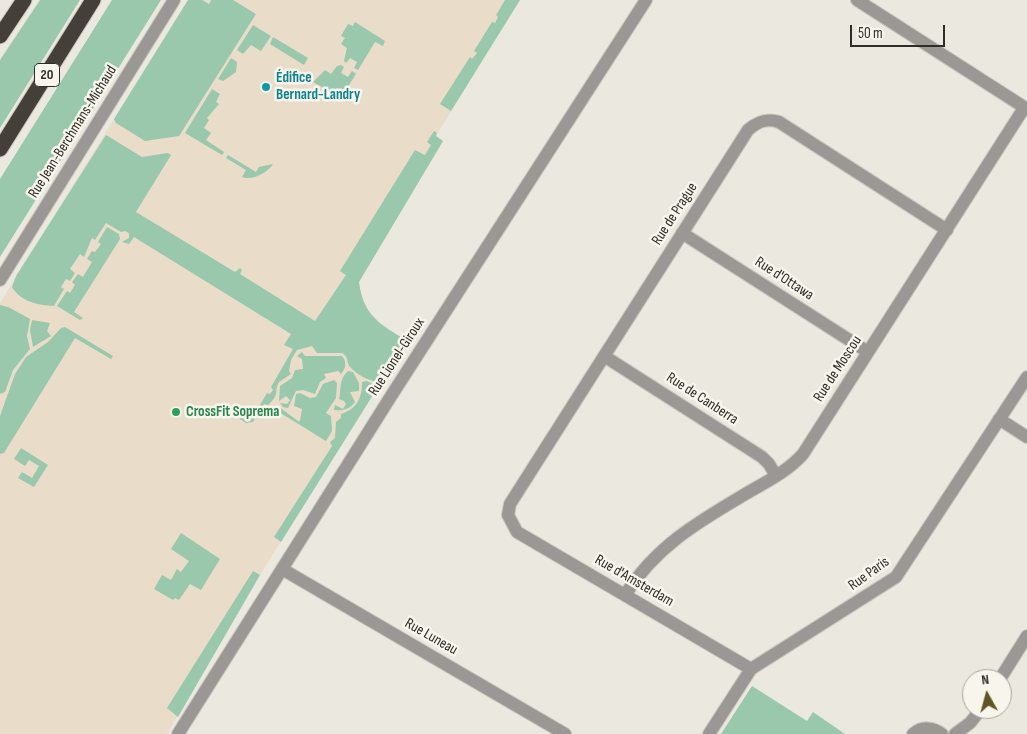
<!DOCTYPE html>
<html>
<head>
<meta charset="utf-8">
<style>
  body { margin:0 }
  #map { position:relative; width:1027px; height:734px; overflow:hidden; background:#ebe8df; font-family:"Sofia Sans Condensed",sans-serif }
  canvas { display:block }
  .north { position:absolute; left:962px; top:669px; width:50px; height:50px; box-sizing:border-box; background:#f8f5ec; border:1px solid #a7a59e; border-radius:50%; rotate:353deg; font-size:14px; font-weight:700; line-height:20px; text-align:center; color:#2d2c28 }
  .north::after { content:''; display:block; margin:auto; width:18px; height:22px; background:#5f5622; clip-path:polygon(50% 0,100% 100%,50% 72%,0 100%) }
  .scale { position:absolute; left:850px; top:25px; width:95px; height:22px; box-sizing:border-box; border:2px solid #2d2c28; border-top:0; padding-left:6px; font-size:15px; line-height:18px; white-space:nowrap; color:#2d2c28; -webkit-text-stroke:4px #f8f5ec; paint-order:stroke }
</style>
</head>
<body>
<div id="map">
<canvas width="1027" height="734"></canvas>
<div class="north">N</div>
<div class="scale">50 m</div>
</div>
<script>
const context = document.querySelector('canvas').getContext('2d');
context.lineJoin = 'round';
function paint(path, color) { context.fillStyle = color; context.fill(path, 'evenodd'); }
function strokePath(path, color, width, dash) { context.strokeStyle = color; context.lineWidth = width; context.lineCap = dash ? 'butt' : 'round'; context.setLineDash(dash || []); context.stroke(path); }
function label(font, color, halo, rows, align = 'center') {
  context.font = font + ' "Sofia Sans Condensed",sans-serif'; context.lineWidth = 5; context.setLineDash([]); context.textBaseline = 'middle'; context.strokeStyle = halo; context.fillStyle = color; for (const [text, x, y, turn = 0] of rows) {
    context.save(); context.translate(x, y); context.rotate((+turn || 0) * Math.PI / 180); context.textAlign = isNaN(turn) ? turn : align; if (halo) context.strokeText(text, 0, 0); context.fillText(text, 0, 0); context.restore();
  }
}
paint(new Path2D(`
  M188,0H520L436,136L443,141L435,155L359,282L327,326L389,368L260,575L167,734H0V303Z`), '#e9dcc9');
paint(new Path2D(`
  M40,0H80L0,128V60Z
  M112,0H161L0,257V179Z
  M188,0H202L209,4L211,0H233L256,14L179,136L145,141L116,123L114,119Z
  M505,0H520L451,111L440,104L470,57L472,59L477,53L474,51L492,22L495,23L498,17L496,15Z
  M355,22L385,41L383,46L375,42L358,70L354,68L357,62L350,58L346,63L344,61L347,48L341,44L345,38L341,36L348,24L353,26Z
  M253,25L271,36L261,51L251,45L243,54L237,50Z
  M273,37L308,58L304,65L270,44Z
  M231,58L237,62L236,72L223,81L218,79Z
  M341,65L344,67L341,73L348,77L352,71L356,74L344,93L351,97L348,102L313,82L325,70L331,74L337,66Z
  M212,89L220,94L216,102L219,104L207,118L209,120L204,128L211,133L206,140L224,152L222,155L185,133Z
  M434,131L437,133L436,136L443,141L359,282C363,312 376,322 401,337L415,333L401,356L379,383C368,380 357,375 350,367C346,362 349,357 342,353H317L312,346L297,350L291,360L289,371L291,374L279,382C273,393 281,393 268,405L264,404L253,422L246,423L240,419L241,415L251,420L267,393L270,394L273,390L271,387L293,349L284,345L291,334L134,237L129,244L122,242L129,238V233L125,231L121,232L106,223L95,240L92,238L84,257L80,254L70,269L75,273L70,281L66,279L61,287L64,289L54,306C38,305 21,302 12,287L16,276L106,135L142,157L168,153L171,155L136,212L235,272L240,268L242,270L240,274L315,321L346,275L340,271L415,150L425,155L431,145L427,142Z
  M228,155L256,172L259,167L273,164C267,173 252,181 242,177L246,170L226,158Z
  M107,227L119,234L120,239L74,312L83,318L80,320L57,306L67,291L70,293L75,285L72,282L78,274L83,277L92,262L87,259L92,251L95,252L101,244L98,242Z
  M0,305L8,307L30,319L27,336L30,349L13,370L5,392L0,394Z
  M32,320L50,323L47,331L51,336L33,347L30,330Z
  M65,327L113,356L111,359L75,338L4,453L0,454V416L15,374L26,357L48,342L61,328Z
  M302,352L305,356H342C347,362 346,368 341,374L338,371L324,374L326,378L320,382L315,394L303,390L296,391L288,408L283,407L280,403L287,404L290,400L286,396L279,401L280,386L292,378L295,370L303,369L302,359L297,356Z
  M348,371L353,372L359,383V391L350,392L355,402C350,409 343,411 334,410L335,405L343,409L346,404L344,401L339,399C342,387 338,381 348,371Z
  M334,380L337,383L336,398L326,413L331,416L332,431L326,441L274,409L279,407L298,421H300L302,409L294,406L296,394L300,393L310,398L316,397L323,384Z
  M367,381L378,387L281,542L274,537L332,446L330,442L335,438L336,422L341,418V414C357,409 362,398 362,382Z
  M21,448L48,465L34,487L18,478L22,472L32,478L39,466L29,460L25,466L14,459Z
  M181,533L220,559L201,590L190,584L179,600L175,598L173,600L154,589L162,575L171,580L177,569L181,572L189,561L171,549Z
  M253,571L260,575L178,717L167,708Z
  M752,686L807,721L813,712L845,734H721Z`), '#99c8ad');
const minor = new Path2D(`
  M857,0L1027,109
  M682,233L868,352
  M0,280L174,0
  M604,356L762,457L769,464L776,476
  M999,419L1027,437
  M282,569L565,734
  M625,595C656,546 698,522 747,493C766,482 788,471 803,454L1024,108
  M751,669L517,532L508,515L510,504L748,130C758,121 767,118 779,122L947,230
  M1000,679L1027,636
  M178,734L393,393L646,0
  M709,734L751,669L896,577L1027,377
  M913,734C922,726 933,727 942,734
  M955,734L970,723L981,709`);
const highway = new Path2D(`
  M0,36L24,0
  M0,149L93,0`);
strokePath(minor, '#c9c6be', 14);
strokePath(highway, '#c9c6be', 17);
strokePath(minor, '#9a9794', 12);
strokePath(highway, '#443f38', 15);
for (const [x, y, r, color] of [
  [266,87,5,"#0f9aa8"],
  [176,412,5,"#2e9e5b"]
]) { const dot = new Path2D(); dot.arc(x, y, r, 0, 2 * Math.PI); context.fillStyle = color; context.fill(dot); strokePath(dot, '#f8f5ec', 2); }
for (const [x, y, w] of [
  [47,75,25]
]) { const box = new Path2D(); box.roundRect(x - w / 2, y - 11.5, w, 23, 4); context.fillStyle = '#f8f5ec'; context.fill(box); strokePath(box, '#2d2c28', 1); }
label('bold 14px', '#2d2c28', null, [
  ["20",47,75]
]);
label('bold 15px', '#0d838f', '#f8f5ec', [
  ["Édifice",276,78],
  ["Bernard-Landry",276,95]
], 'left');
label('15px', '#2d2c28', '#f8f5ec', [
  ["Rue Jean-Berchmans-Michaud",73,132,-58],
  ["Rue de Prague",675,214,-57],
  ["Rue d'Ottawa",784,279,33],
  ["Rue Lionel-Giroux",397,357,-57],
  ["Rue de Moscou",838,369,-57],
  ["Rue de Canberra",702,399,33],
  ["Rue Paris",869,574,-36],
  ["Rue d'Amsterdam",634,581,30],
  ["Rue Luneau",431,637,30]
]);
label('bold 15px', '#27864d', '#f8f5ec', [
  ["CrossFit Soprema",186,412]
], 'left');
</script>
</body>
</html>
